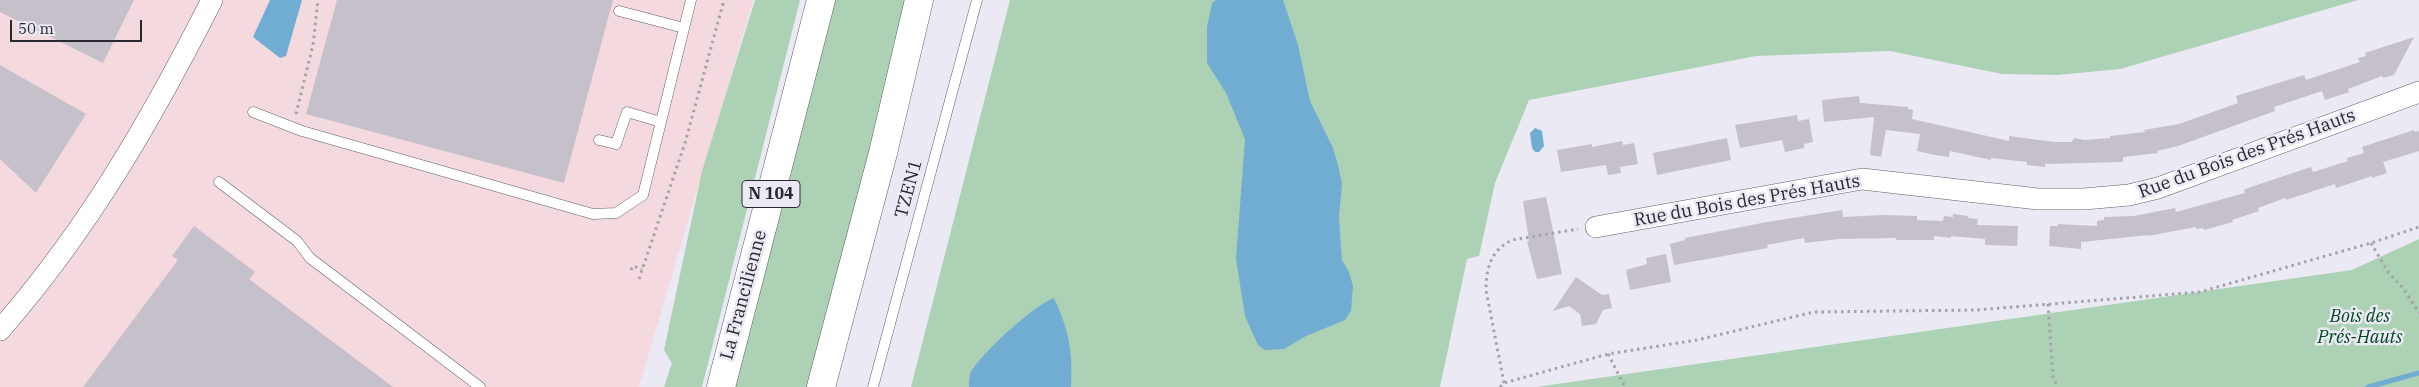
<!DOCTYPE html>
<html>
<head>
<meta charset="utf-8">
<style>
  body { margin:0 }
  #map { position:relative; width:2419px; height:387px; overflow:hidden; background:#eae9f4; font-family:"IBM Plex Serif",serif }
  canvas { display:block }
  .scale { position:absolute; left:10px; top:20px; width:132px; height:22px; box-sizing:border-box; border:2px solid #2a292d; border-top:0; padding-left:6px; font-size:15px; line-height:18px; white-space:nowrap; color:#2a292d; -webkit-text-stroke:4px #eae9f4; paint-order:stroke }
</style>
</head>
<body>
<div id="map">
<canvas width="2419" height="387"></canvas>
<div class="scale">50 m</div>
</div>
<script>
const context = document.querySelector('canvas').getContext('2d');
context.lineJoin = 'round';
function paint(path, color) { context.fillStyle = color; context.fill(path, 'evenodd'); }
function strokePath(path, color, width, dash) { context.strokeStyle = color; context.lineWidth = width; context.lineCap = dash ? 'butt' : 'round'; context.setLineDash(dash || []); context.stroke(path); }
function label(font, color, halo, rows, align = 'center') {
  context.font = font + ' "IBM Plex Serif",serif'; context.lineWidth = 5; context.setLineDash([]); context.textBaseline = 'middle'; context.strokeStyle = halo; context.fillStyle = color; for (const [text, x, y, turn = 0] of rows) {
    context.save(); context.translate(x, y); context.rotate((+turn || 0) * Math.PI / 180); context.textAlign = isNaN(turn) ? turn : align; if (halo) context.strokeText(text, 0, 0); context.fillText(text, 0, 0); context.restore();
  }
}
paint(new Path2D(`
  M0,0H753L639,387H0Z`), '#f4d9de');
paint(new Path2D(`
  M755,0H800L702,387H664L672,363L664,350L702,171Z
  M833,0H909L808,387H734Z
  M1010,0H2358L2120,69L2057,75L2002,74L1890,51L1756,56L1529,100L1495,183L1479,256L1467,259L1440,387H911Z
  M2419,239V387H1536L2352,270Z`), '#acd1b4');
paint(new Path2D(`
  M270,0H302L286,56L280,58L253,37Z
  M1216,0H1283L1298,45L1310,101L1333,148L1338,165L1342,184L1339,216L1341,248L1342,260L1349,272L1353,286L1351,311L1345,320L1306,336L1284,349L1265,350L1258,345L1245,316L1236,259L1245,139L1226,93L1207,63V27L1212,3Z
  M1535,128L1542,131L1544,146L1539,152H1535L1532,148L1530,133Z
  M1054,298C1069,331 1073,351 1071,387H969C969,382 969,376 971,372C982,353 1034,305 1054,298Z`), '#71acd3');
strokePath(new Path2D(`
  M2368,387L2419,373`), '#71acd3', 5);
paint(new Path2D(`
  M0,0H134L103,63L0,12Z
  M337,0H613L564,183L306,114Z
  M2414,37L2394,75L2383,78L2382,76L2348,89L2349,92L2325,100L2322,91L2274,107L2275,111L2178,146L2157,151L2158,153L2123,157V162L2045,164V167L2027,165V162L1991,158V160L1950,151L1949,157L1935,155L1917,151L1920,134L1886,130L1881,157L1870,155L1874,117L1824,122L1822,100L1859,96L1860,103L1908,107V109L1913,110L1912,119L2009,141V136L2054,142H2071L2075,138L2084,140L2110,138V136L2145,132L2144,130L2179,124L2238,103L2236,96L2304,75L2306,80L2360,62L2358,58L2366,56L2365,53Z
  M0,65L86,114L36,193L0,159Z
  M1797,115L1798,121L1809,119L1813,142L1804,144V148L1785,152L1782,140L1740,148L1735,125Z
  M2414,130L2415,132L2419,131V151L2383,162L2387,173L2372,178V176L2336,188L2335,184L2286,200L2285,198L2258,208L2259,211L2232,220L2233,222L2204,230L2203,228L2196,229V227L2148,236V235L2081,242V249L2049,246L2050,226H2058V224L2097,226V221L2104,220V217L2134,216L2175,208L2176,212L2245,193L2244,190L2251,187L2311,167L2313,172L2348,161L2347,158L2364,153L2362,147Z
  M1727,138L1731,160L1657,175L1653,153Z
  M1622,141L1623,145L1634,143L1638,164L1620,167L1621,173L1608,175L1606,165L1561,172L1557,150L1592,144V147Z
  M1546,197L1562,274L1537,279L1527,242L1529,241L1523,201Z
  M1842,210L1843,217L1883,215L1917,216V220L1943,221L1944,216L1953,217V214L1968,216V218L1978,219L1977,225L2018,226L2017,246L1985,245V239L1951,236V238L1934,236V240H1896V238L1839,239L1805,243L1804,238L1767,245L1768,248L1674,265L1670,244L1685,240V238L1767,222Z
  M194,226L255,272L249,279L393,387H83L178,260L172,256Z
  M1666,254L1671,282L1630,290L1626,270L1647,264L1646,258Z
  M1576,277L1602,295L1609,294L1612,308L1603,310L1596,324L1582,326L1580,314L1569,306L1553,311Z`), '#c5c0ca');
const service = new Path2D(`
  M619,11L684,28
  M253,112L302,131L593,214L616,213L643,195L691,0
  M599,140L616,144L627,112L661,122
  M219,182L297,241L310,258L480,387
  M873,387L977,0`);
const minor = new Path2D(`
  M1596,227L1862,179L2038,199H2084L2129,195L2158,188L2419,92
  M0,330C89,228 151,120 212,0`);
const trunk = new Path2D(`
  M721,387L821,0
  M821,387L883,153L919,0`);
strokePath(service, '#605f68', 11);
strokePath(minor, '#605f68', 22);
strokePath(trunk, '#605f68', 29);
strokePath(new Path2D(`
  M296,114L313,45L318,0
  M2371,243L2388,272L2404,289L2419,313
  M631,270L633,266L642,269
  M639,279L685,143L724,0
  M2048,304L2053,377L2058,387
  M1608,354L1625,387
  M1504,383L1486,290C1486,268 1491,250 1512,240L1578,229
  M1500,387L1504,383L1608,354L1697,340L1814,312L1976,310L2200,292L2371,243L2419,227`), '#a3a2aa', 3, [2.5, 4]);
strokePath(service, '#fff', 10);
strokePath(minor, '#fff', 21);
strokePath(trunk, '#fff', 28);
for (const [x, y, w] of [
  [771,194,58]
]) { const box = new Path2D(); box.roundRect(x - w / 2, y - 13.5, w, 27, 4); context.fillStyle = '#eae9f4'; context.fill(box); strokePath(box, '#2a292d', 1); }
label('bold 16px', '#2a292d', null, [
  ["N 104",771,194]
]);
label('18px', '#2a292d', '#eae9f4', [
  ["Rue du Bois des Prés Hauts",2247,154,-20],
  ["TZEN1",909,189,-75],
  ["Rue du Bois des Prés Hauts",1747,201,-10],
  ["La Francilienne",744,295,-75]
]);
label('italic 18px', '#014720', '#eae9f4', [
  ["Bois des",2360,317],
  ["Prés-Hauts",2360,338]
]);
</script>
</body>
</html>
